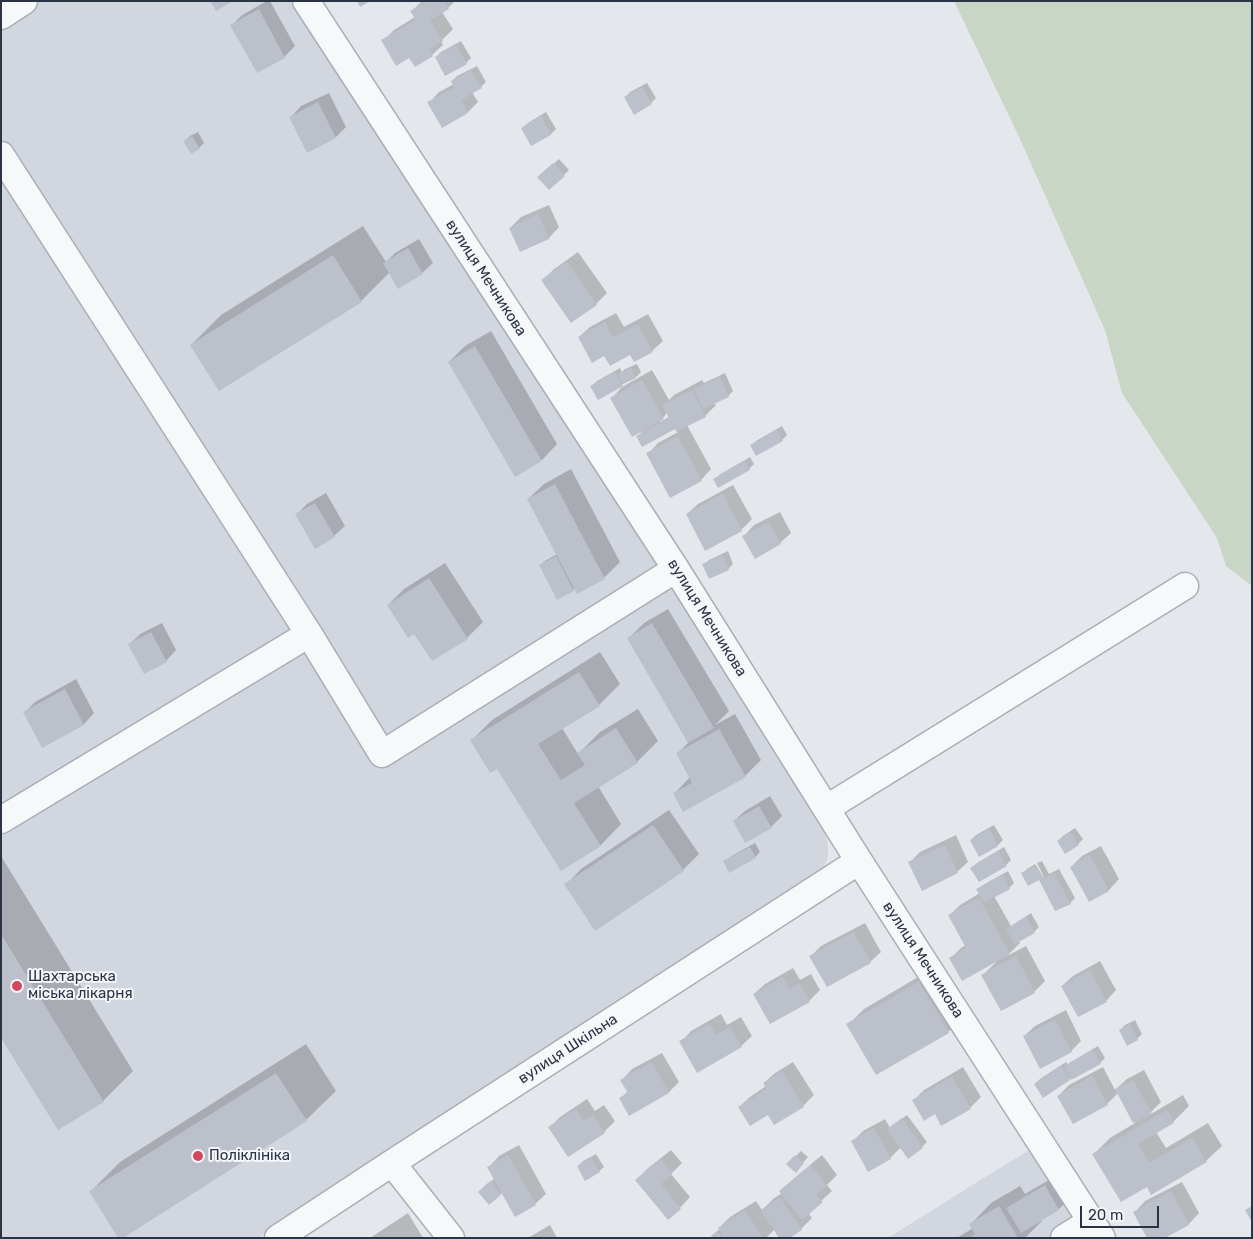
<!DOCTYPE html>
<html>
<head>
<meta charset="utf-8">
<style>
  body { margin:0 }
  #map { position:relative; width:1253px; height:1239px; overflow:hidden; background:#e4e7ec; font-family:Rubik,sans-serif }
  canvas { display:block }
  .frame { position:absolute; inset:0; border:2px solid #2b3445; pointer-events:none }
  .scale { position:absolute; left:1080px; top:1206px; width:79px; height:22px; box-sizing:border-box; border:2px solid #2b3445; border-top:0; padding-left:6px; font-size:15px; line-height:18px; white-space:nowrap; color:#2b3445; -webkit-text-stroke:4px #f4f6f9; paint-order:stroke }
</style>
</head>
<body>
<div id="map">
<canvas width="1253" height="1239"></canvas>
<div class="frame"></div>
<div class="scale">20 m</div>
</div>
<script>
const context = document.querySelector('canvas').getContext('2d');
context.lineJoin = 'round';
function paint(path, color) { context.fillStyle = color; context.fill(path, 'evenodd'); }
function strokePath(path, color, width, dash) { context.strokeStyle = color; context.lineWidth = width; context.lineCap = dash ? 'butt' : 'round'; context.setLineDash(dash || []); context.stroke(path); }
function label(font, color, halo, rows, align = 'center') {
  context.font = font + ' Rubik,sans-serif'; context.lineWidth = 4; context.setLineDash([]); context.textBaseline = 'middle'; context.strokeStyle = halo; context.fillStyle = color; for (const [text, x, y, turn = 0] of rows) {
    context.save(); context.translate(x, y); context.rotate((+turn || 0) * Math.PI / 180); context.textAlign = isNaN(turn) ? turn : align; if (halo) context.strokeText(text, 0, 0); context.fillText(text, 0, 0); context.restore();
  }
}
paint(new Path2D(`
  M37,1H295L625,517L797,782L822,825L826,835L828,845V856L824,868L654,981L257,1238H1V25Z
  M1034,1147L1090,1238H888L974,1184Z`), '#d2d6de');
paint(new Path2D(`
  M954,1H1252V586L1226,566L1217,538L1122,393L1105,330L1020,139Z`), '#c9d6c5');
paint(new Path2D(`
  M267,1H270L295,46L284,57L232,25L242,15Z
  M422,1H455L448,8L442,12L453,29L441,41L443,45L432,55L409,56L383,41L394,30L415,17L412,11Z
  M461,41L471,58L466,63L436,57L441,52Z
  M477,66L486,82L481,87L472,92L478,102L468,112L429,103L439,92L454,84L452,81L457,76Z
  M647,83L656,98L651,103L626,97L630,92Z
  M329,93L346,127L336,137L291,117L301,106Z
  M546,112L556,129L551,134L532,144L523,128L528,123Z
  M198,132L204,143L199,148L185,141L190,136Z
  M559,159L569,170L564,175L544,172Z
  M549,205L559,227L549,238L521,250L510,228L521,217Z
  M363,226L386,262L395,253L419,239L433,263L422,273L390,272L361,301L219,390L191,345L221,315Z
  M578,252L607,293L596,304L571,321L543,280L553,270Z
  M616,313L624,327L648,314L663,341L652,351L605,355L579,337L590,327Z
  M491,331L557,444L542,460L516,475L449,362L465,346Z
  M637,364L641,372L636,377L626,381L622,385L592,386L597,381L620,368L622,372L625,369Z
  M652,370L669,400L674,395L702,380L704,383L725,373L733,391L728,396L714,403L716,405L705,416L687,425L711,469L701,480L648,454L658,443L678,432L675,428L638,436L644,429L612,398L622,387ZM667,413L669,417L660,422V421Z
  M782,426L787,435L782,440L752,446L756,441Z
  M750,457L754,464L749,469L714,480L719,475Z
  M571,469L620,562L604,578L577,592L575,588L573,590L540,565L545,561L557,554L528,499L544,484Z
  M733,485L752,519L741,530L706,549L687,514L698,504Z
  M326,493L345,526L334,536L297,514L307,504Z
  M780,512L791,533L780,543L744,536L754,525Z
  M728,551L733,564L728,569L704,565L709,560Z
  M445,563L483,622L467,638L415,632L388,605L404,589Z
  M668,609L729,711L715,725L735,714L761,760L745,776L674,794L690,777L677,754L689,742L628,639L644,623Z
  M162,623L176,650L166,661L130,644L140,634Z
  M600,652L620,684L599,705L562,728L578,754L600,732L638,709L658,741L637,762L598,786L621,824L601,845L561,870L497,767L472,740L492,720Z
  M76,679L94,713L84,724L43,746L25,712L35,702Z
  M770,796L782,816L771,827L734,821L745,811Z
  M669,810L699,854L683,870L595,929L566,885L581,869Z
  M994,825L1003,840L998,845L980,855L971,840L976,835Z
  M1075,828L1083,839L1078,844L1058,841L1063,836Z
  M956,835L968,862L957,872L910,862L920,852Z
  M755,843L760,852L755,857L725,862L730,857Z
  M1101,846L1119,879L1109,890L1089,900L1071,867L1082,856Z
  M1004,847L1011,860L1006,865L972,868L977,863Z
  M1,856L133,1071L103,1101L1,1036Z
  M1042,861L1049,874L1059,869L1075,898L1070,903L1039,878L1022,874L1027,869L1035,864L1042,877H1044L1037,863Z
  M1008,871L1014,883L1009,888L994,896L1011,926L1031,913L1039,927L1034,932L1019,941L1020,943L1007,956L1026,946L1045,981L1034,992L983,975L996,962L951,958L961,948L966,945L950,915L960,905L980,893L978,889L983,885Z
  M865,923L881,952L870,962L811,956L821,946Z
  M1100,961L1116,990L1106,1001L1062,986L1073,976Z
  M935,967L964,1016L948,1032L848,1025L864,1009Z
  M793,968L800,980L811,974L820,990L809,1001L770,1023L754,994L765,984Z
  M1066,1010L1081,1041L1071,1051L1024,1036L1035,1026Z
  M721,1014L727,1025L741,1017L752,1036L741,1046L681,1042L691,1031Z
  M1135,1020L1142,1034L1137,1039L1120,1030L1125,1025Z
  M306,1044L336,1091L306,1120L91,1191L120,1162Z
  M1098,1046L1105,1058L1100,1063L1069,1079L1035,1084L1040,1079L1066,1062L1068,1065L1071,1062Z
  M662,1053L679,1082L669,1092L630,1115L621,1098L628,1091L622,1080L632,1069Z
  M793,1062L814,1095L803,1106L775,1123L769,1114L739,1107L750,1097L766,1086L764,1083L775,1073Z
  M963,1067L981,1097L970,1108L935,1112L914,1100L924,1090Z
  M1103,1067L1115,1090L1127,1079L1144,1070L1161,1102L1150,1113L1151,1114L1183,1095L1189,1106L1173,1122L1156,1132L1166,1148L1208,1123L1222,1146L1206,1161L1147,1186L1094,1154L1110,1138L1135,1123L1118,1093L1107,1104L1058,1096L1069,1085Z
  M587,1099L595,1111L604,1105L615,1121L604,1132L568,1155L550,1127L560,1117Z
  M907,1115L927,1142L922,1147H901L890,1158L852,1142L863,1131L885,1119L890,1128Z
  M519,1145L546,1194L535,1204L503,1192L489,1203L484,1187L495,1178L489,1167L499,1156Z
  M671,1150L682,1163L671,1174L690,1197L680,1208L637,1180L647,1169Z
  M801,1151L808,1157L796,1171L788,1164Z
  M596,1154L604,1167L599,1171L578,1166L583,1161Z
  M822,1155L837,1175L827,1185L832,1191L808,1213L812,1218L801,1229H775L766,1238H710L720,1229L719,1228L730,1217L756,1201L762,1210L773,1199L782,1193L780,1191L791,1181Z
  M1056,1176L1069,1199L1059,1209L1041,1220L1042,1221L1025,1238H957L973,1228L971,1224L991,1203L1020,1186L1025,1194Z
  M1182,1182L1199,1213L1189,1224L1163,1238L1135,1212L1145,1201Z
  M408,1213L423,1238H370Z
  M550,1225L557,1238H528Z`), '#0003');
paint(new Path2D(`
  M210,1H233L216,11Z
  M357,1H370L360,7Z
  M427,1H444L449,9L430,20L443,41L429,49L433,56L415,67L409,58L396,66L381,40L416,20L410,11Z
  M259,9L285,58L257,73L230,25Z
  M456,45L467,64L445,76L435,57Z
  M471,70L482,88L461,100L468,113L442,128L427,102L454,88L451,81Z
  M642,87L652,104L634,115L624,97Z
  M318,102L336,138L307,153L289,117Z
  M541,116L551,135L531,146L521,128Z
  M192,136L200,149L191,154L183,141Z
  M553,163L565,176L549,190L537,177Z
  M538,214L549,239L520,252L509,228Z
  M408,248L423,274L398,289L383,263Z
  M333,255L362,302L219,391L190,345Z
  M567,262L597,305L571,323L541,280Z
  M605,322L613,337L638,324L653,352L634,362L630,355L610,366L604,356L592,363L578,337Z
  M475,346L542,461L515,477L448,362Z
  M632,368L636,378L623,384L618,374Z
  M615,372L623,386L598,400L590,386Z
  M720,377L729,397L703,409L694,389Z
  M642,380L664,419L632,437L610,398Z
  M692,390L706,417L676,432L675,429L642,447L636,436L669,418L662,405Z
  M777,430L783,441L756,456L750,445Z
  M678,436L702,481L670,498L646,453Z
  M745,461L750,470L718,488L713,479Z
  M555,484L605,579L577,594L527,499Z
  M723,494L742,531L705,551L686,514Z
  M315,503L335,537L315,549L295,514Z
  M769,522L781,544L755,559L742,536Z
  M723,555L729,570L709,579L702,564Z
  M556,556L574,591L557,600L539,565Z
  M429,578L468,639L432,661L414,634L408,638L387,605Z
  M652,623L714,728L688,743L627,638Z
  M151,632L167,662L144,674L128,644Z
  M579,672L600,706L538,744L561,780L585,765L577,753L616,728L638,763L574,803L601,846L561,871L497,769L490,773L470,740Z
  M65,689L84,725L42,748L23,712Z
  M719,729L746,777L683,812L673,793L692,783L676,753Z
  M759,806L772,828L745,843L733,821Z
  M653,825L684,871L595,931L564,884Z
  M989,829L998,846L979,857L970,840Z
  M1070,832L1079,845L1065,854L1057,841Z
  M945,845L958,873L922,891L908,862Z
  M750,847L756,858L729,873L723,861Z
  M998,851L1007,866L979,882L970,868Z
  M1090,855L1109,891L1089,902L1070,867Z
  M1036,865L1044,878L1054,873L1071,904L1055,911L1039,880L1028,886L1021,873Z
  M1003,875L1010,889L984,903L976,889Z
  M979,898L1010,954L962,981L949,958L966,948L948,915Z
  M1026,917L1035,933L1015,944L1006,929Z
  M854,932L871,963L827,987L809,956Z
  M1,934L104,1102L58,1130L1,1038Z
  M1016,956L1035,993L1001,1011L981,975Z
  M1090,970L1107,1002L1078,1017L1061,986Z
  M783,977L789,989L800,983L810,1002L770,1024L753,994Z
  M919,982L949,1033L876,1075L846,1024Z
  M1055,1020L1072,1052L1040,1069L1023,1036Z
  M710,1024L716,1035L730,1027L742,1047L697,1073L679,1041Z
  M1130,1024L1138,1040L1127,1046L1119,1030Z
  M1093,1050L1101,1064L1071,1080L1064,1066Z
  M652,1062L669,1093L629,1116L619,1098L628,1093L620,1080Z
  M1061,1066L1070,1080L1043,1098L1034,1084Z
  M782,1071L804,1107L774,1125L768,1115L750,1126L738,1107L767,1089L763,1083Z
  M276,1073L307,1121L123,1238H118L89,1191Z
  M1092,1076L1108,1105L1073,1124L1057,1096Z
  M952,1077L971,1109L941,1126L935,1114L924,1121L912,1100Z
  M1133,1080L1152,1114L1133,1123L1115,1089Z
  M576,1109L584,1121L593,1115L605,1133L568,1157L548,1127Z
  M1167,1110L1174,1123L1138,1144L1149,1163L1192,1138L1207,1162L1151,1195L1147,1187L1121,1202L1092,1154Z
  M902,1118L923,1148L908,1159L887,1129Z
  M874,1128L891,1159L868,1172L851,1141Z
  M508,1155L536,1205L515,1217L487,1167Z
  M795,1155L804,1163L796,1173L786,1164Z
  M591,1158L600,1172L585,1181L577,1166Z
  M660,1159L672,1174L661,1184L681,1209L668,1220L635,1180Z
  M811,1165L827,1186L816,1195L823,1202L802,1220L779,1191Z
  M490,1181L501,1195L489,1205L478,1192Z
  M1045,1185L1059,1210L1021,1233L1006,1208Z
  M1171,1191L1189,1225L1165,1238H1147L1133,1212Z
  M780,1197L802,1230L790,1238H779L761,1210Z
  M999,1206L1018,1238H969L975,1234L969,1224Z
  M1252,1206V1222L1245,1210Z
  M745,1210L763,1238H724L718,1228Z
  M717,1231L722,1238H709Z`), '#bbc0ca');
const minor = new Path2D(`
  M306,1L676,569L859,861L1102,1238
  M1,16L24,1
  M1,155L309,634L382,754L676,569
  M827,808L1185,586
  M1,820L309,634
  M392,1163L451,1238
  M278,1238L392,1163L859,861
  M1064,1238L1091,1221`);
strokePath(minor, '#a9aeb7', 29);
strokePath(minor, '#f7f8fa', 26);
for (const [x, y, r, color] of [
  [17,986,6,"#d1495b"],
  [198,1156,6,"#d1495b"]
]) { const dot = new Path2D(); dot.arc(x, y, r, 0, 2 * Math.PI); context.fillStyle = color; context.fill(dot); strokePath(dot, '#f4f6f9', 2); }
label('15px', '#2b3445', '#f4f6f9', [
  ["вулиця Мечникова",486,278,57],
  ["вулиця Мечникова",707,618,58],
  ["вулиця Мечникова",923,960,57],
  ["вулиця Шкільна",568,1049,-33]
]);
label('15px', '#2b3445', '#f4f6f9', [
  ["Шахтарська",28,977],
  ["міська лікарня",28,994],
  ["Поліклініка",209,1156]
], 'left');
</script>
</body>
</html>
